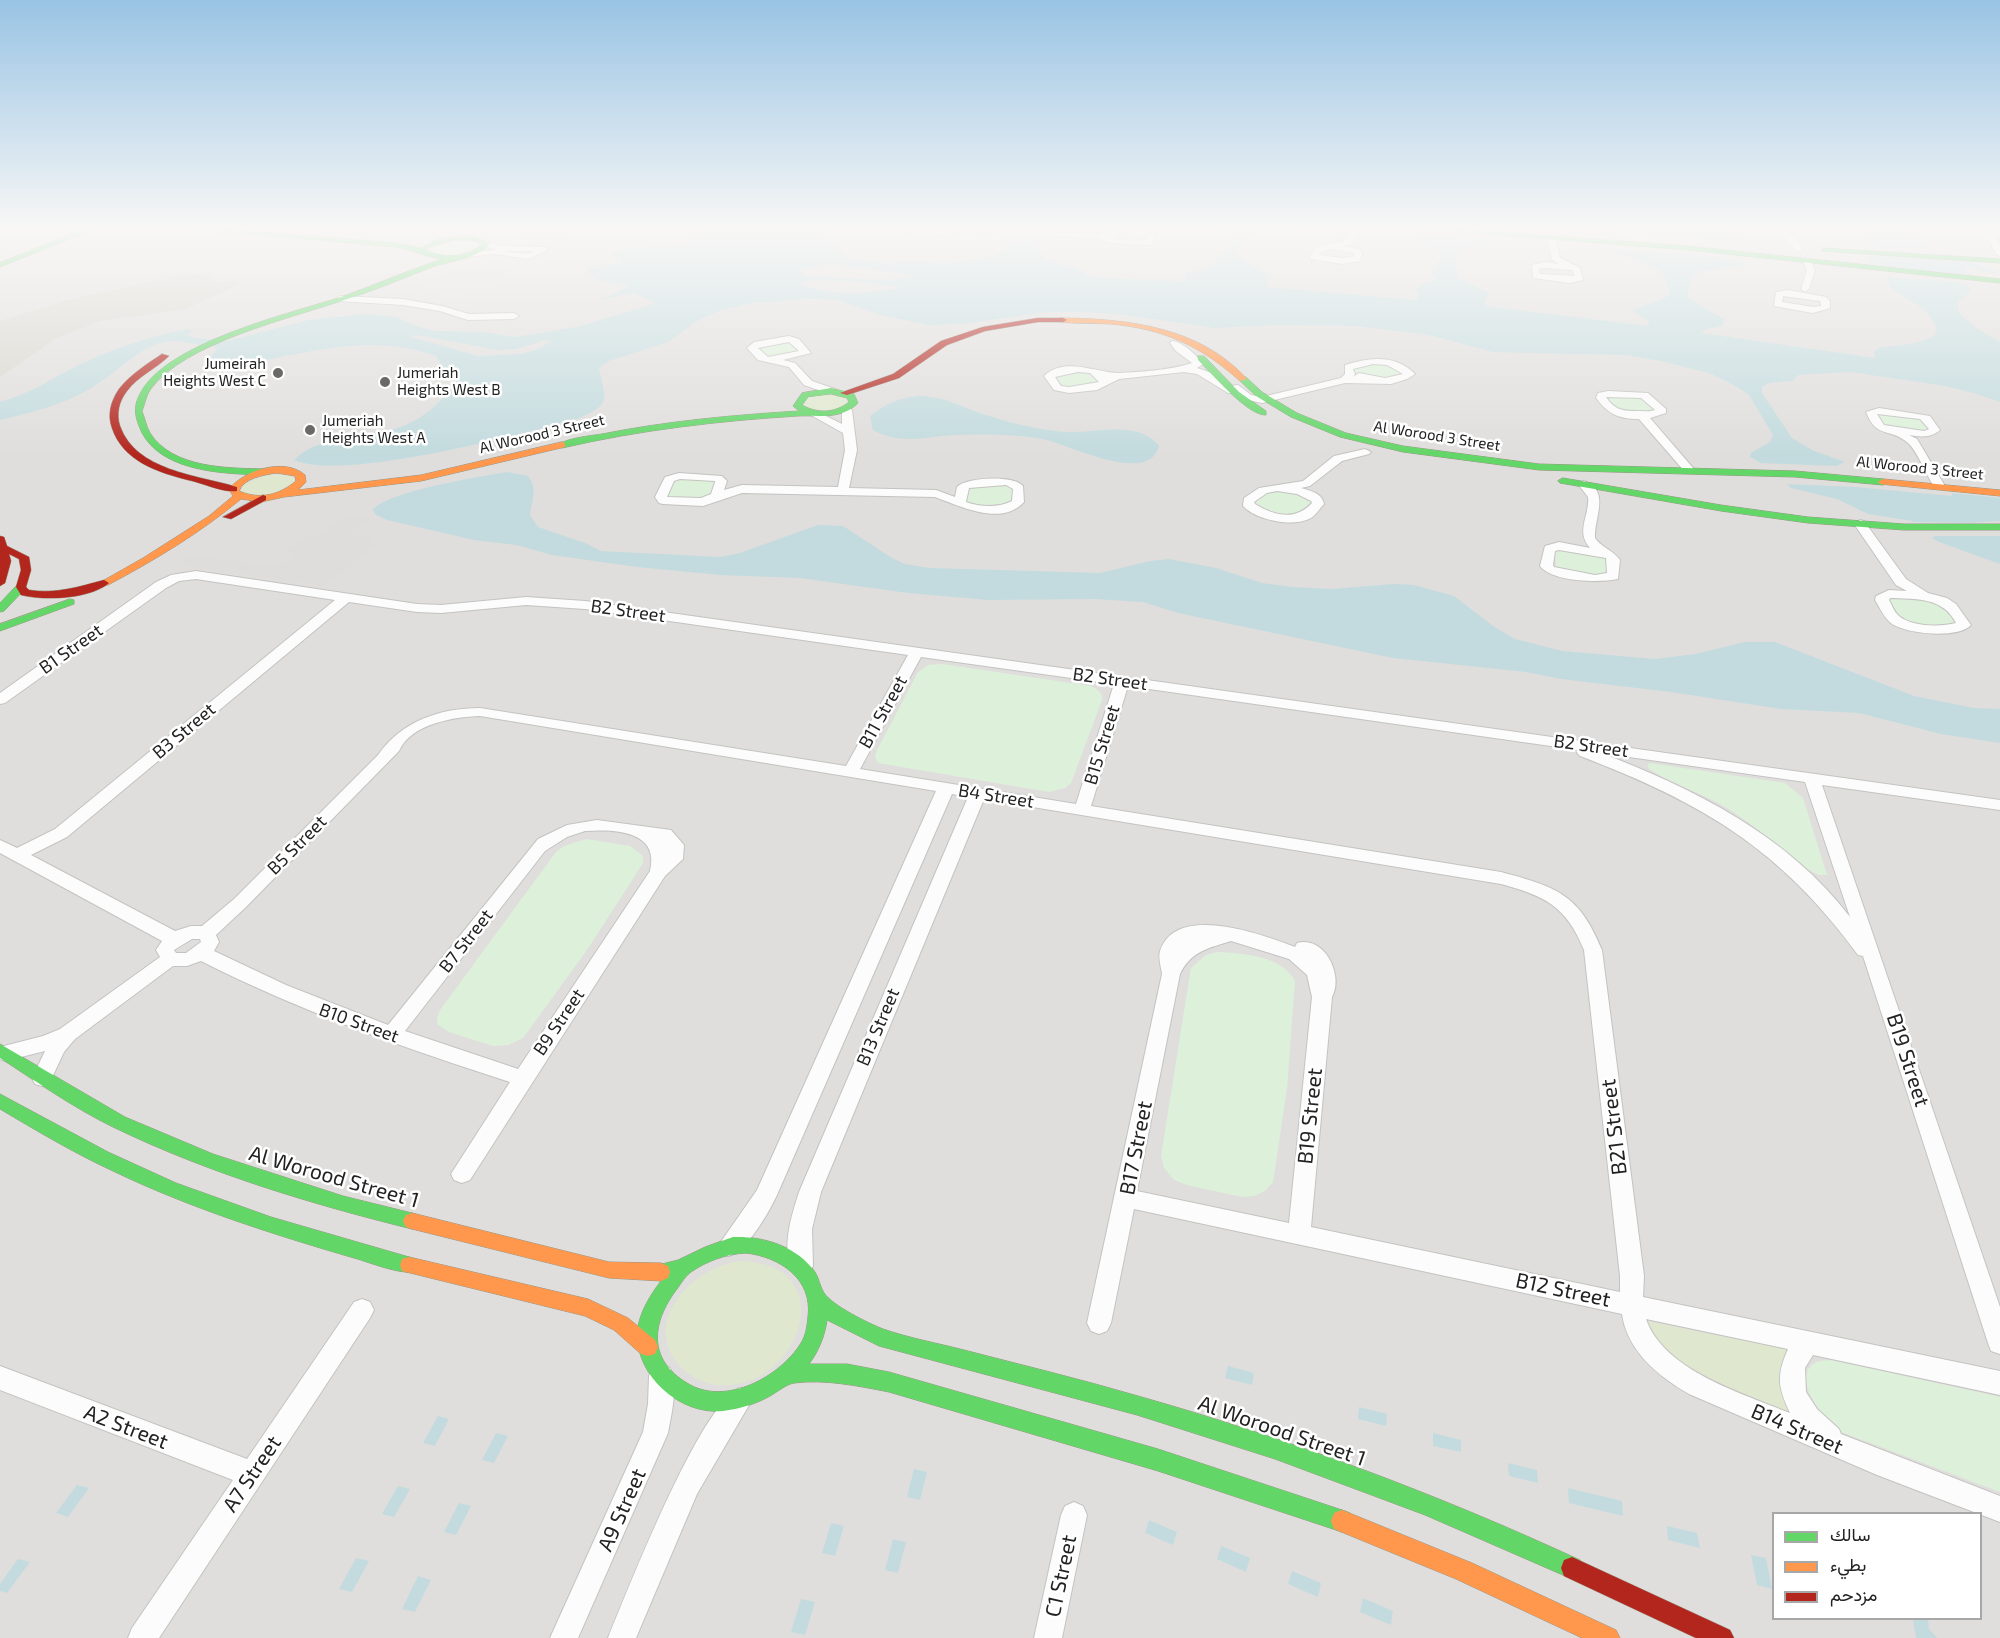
<!DOCTYPE html>
<html>
<head>
<meta charset="utf-8">
<style>
  body { margin:0 }
  #map { position:relative; width:2000px; height:1638px; overflow:hidden; background:#f0eeeb; font-family:"Exo 2",Vazirmatn,sans-serif }
  canvas { display:block }
  .legend { position:absolute; left:1772px; top:1512px; width:210px; height:108px; box-sizing:border-box; background:#fff; border:2px solid #a7a7a7; margin:0; padding:8px 10px; list-style:none; font-size:18px; color:#222 }
  .legend li { display:flex; align-items:center; gap:12px; height:30px }
  .legend b { width:30px; border:2px solid #a7a7a7 }
</style>
</head>
<body>
<div id="map">
<canvas width="2000" height="1638"></canvas>
<ul class="legend">
<li><b style="height:8px;background:#63d668"></b>سالك</li>
<li><b style="height:8px;background:#ff974d"></b>بطيء</li>
<li><b style="height:8px;background:#b3261e"></b>مزدحم</li>
</ul>
</div>
<script>
const context = document.querySelector('canvas').getContext('2d');
context.lineJoin = 'round';
function paint(path, color) { context.fillStyle = color; context.fill(path, 'evenodd'); }
function strokePath(path, color, width, dash) { context.strokeStyle = color; context.lineWidth = width; context.lineCap = dash ? 'butt' : 'round'; context.setLineDash(dash || []); context.stroke(path); }
function label(font, color, halo, rows, align = 'center') {
  context.font = font + ' "Exo 2",sans-serif'; context.lineWidth = 5; context.setLineDash([]); context.textBaseline = 'middle'; context.strokeStyle = halo; context.fillStyle = color; for (const [text, x, y, turn = 0] of rows) {
    context.save(); context.translate(x, y); context.rotate((+turn || 0) * Math.PI / 180); context.textAlign = isNaN(turn) ? turn : align; if (halo) context.strokeText(text, 0, 0); context.fillText(text, 0, 0); context.restore();
  }
}
paint(new Path2D(`
  M0,226H2000V1638H0ZM1774,1514H1980V1618H1774Z`), '#dfdedc');
paint(new Path2D(`
  M204,274L217,283L236,280L240,284L186,309L101,321L55,339L0,377V321L68,300L177,276Z`), '#d8d6ce');
paint(new Path2D(`
  M457,241L475,242L478,246C466,255 443,259 432,250L442,243Z
  M828,394L846,398L848,404C833,413 819,412 804,406L808,398Z
  M270,474L292,476L295,482C278,493 262,499 242,492V485Z
  M740,1261C844,1263 801,1392 717,1385C704,1383 690,1377 681,1367C639,1322 693,1267 740,1261Z
  M1646,1321L1791,1350L1782,1360L1781,1375L1809,1428L1736,1391L1677,1365L1652,1339Z`), '#dfe8ce');
paint(new Path2D(`
  M790,341L801,351L766,358L757,347Z
  M1374,362L1384,363L1403,374C1380,381 1375,381 1353,371V368Z
  M1084,371L1091,372L1100,383C1081,386 1066,395 1054,376Z
  M1609,396H1640L1657,410L1656,413L1617,411L1607,399Z
  M1876,413L1922,419L1928,431L1883,427Z
  M678,479L717,480L712,496L707,499L666,497L671,481Z
  M1009,485L1014,488L1013,502C1000,507 977,510 965,502L967,487Z
  M1279,490L1308,498L1312,502C1308,506 1302,513 1297,515C1285,519 1263,512 1254,504L1268,491Z
  M1557,549L1607,557L1608,575L1603,578L1556,569L1555,550Z
  M1894,596L1941,602L1958,622C1945,630 1910,628 1898,617C1894,612 1891,606 1888,601L1890,597Z
  M942,664L1091,686C1098,690 1102,692 1102,700L1071,783L1065,788L1049,792L878,763L875,757L877,750L918,672L928,665Z
  M1649,763L1785,783L1803,798L1827,875H1819L1807,869C1779,846 1750,821 1718,803C1696,791 1667,782 1648,768Z
  M586,839L630,846L643,856V863L587,950L523,1038L508,1045L493,1046L449,1032L438,1025L437,1018L440,1010L556,852L564,846Z
  M1217,952C1242,953 1283,956 1295,981L1287,1088L1273,1182L1265,1191L1254,1196L1242,1197L1187,1185L1174,1180L1164,1168L1161,1156L1191,968L1206,955Z
  M1831,1360L2000,1397V1492L1836,1430C1824,1418 1788,1375 1817,1362C1821,1360 1827,1361 1831,1360Z`), '#ddf1da');
paint(new Path2D(`
  M533,226H577L566,239L520,240Z
  M488,259L525,266L487,282L432,297L406,286Z
  M344,516L369,519L350,534L373,538L368,543L377,544L324,586L178,565L192,555L279,567L296,554L284,552L307,536L316,537Z`), '#dedddc');
paint(new Path2D(`
  M729,226H820V235C829,242 844,257 854,259C872,264 891,262 909,262C945,261 994,270 1019,237L1037,239L1035,248L1045,259L1075,268L1091,277L1187,282L1184,275L1186,273L1212,267L1219,257L1232,246L1235,233L1216,226H1300L1249,235L1244,237L1235,256L1271,276L1266,287L1417,300L1418,293L1415,289L1423,284L1434,281L1436,279L1431,274L1442,256L1437,251L1414,238L1432,235L1495,240L1499,243L1468,247L1457,252C1456,260 1455,273 1460,279L1487,292L1489,295L1484,301L1485,306L1648,326L1649,321L1632,310L1665,298L1670,292L1662,271L1611,251L1612,249L1720,257L1744,263L1741,267L1702,271L1691,277L1687,297L1725,320L1722,326L1707,329L1701,333L1875,358L1874,352L1879,348C1894,345 1931,345 1937,331C1931,306 1908,302 1890,287L1888,277L1960,283L1968,286L1971,291L1958,302L1959,313L1976,328L2000,342V402L1974,393L1945,386L1851,372L1798,375L1792,381L1770,383L1762,387V393L1792,438L1812,450L1845,462L1836,466L1761,463L1750,457L1751,453L1770,442L1773,435L1749,395L1739,388L1712,374L1661,361L1625,355L1493,352L1429,335L1356,326L1278,325L1215,328L1117,314L1082,312H1048L962,324L928,325L877,314L838,300L807,299L753,303L722,310L700,319L668,342L609,361L599,368C606,402 612,404 577,419C522,434 342,482 294,460C318,435 362,439 394,429C420,422 439,404 456,383L455,376L442,366L436,356C361,328 290,361 216,367L207,365V361L218,348C204,346 190,342 176,341C145,340 120,370 96,385C67,404 33,412 0,420V402C25,395 44,384 67,371C104,351 147,337 188,329L192,331L188,335L193,338L227,341L309,320L365,314L396,317L416,326L434,331L484,332L514,337L578,327L656,303L634,293L596,301L617,293L629,285C616,283 592,283 587,269L622,262L611,255L613,252L633,248L676,247L701,235L702,230L728,229ZM833,264L907,274L914,278L877,280L808,276L798,271L814,266ZM816,280L864,282L904,288L853,294L823,291L800,285L803,282ZM417,335L498,350L516,349L545,340L552,341L536,350L521,354L478,356L411,337Z
  M1647,226H1696L1740,238L1744,242L1617,232L1623,228Z
  M1873,226C1889,226 1920,238 1932,249L1869,247L1868,240L1877,232Z
  M1876,255C1903,257 1977,256 1996,272C1985,276 1973,265 1961,268L1972,275L1888,268L1862,258Z
  M918,396C943,396 957,405 980,413C1007,422 1037,430 1066,432C1095,434 1138,419 1159,446C1148,487 1067,443 1042,439C1014,434 983,434 954,435C926,437 899,445 873,430L870,416C885,404 899,398 918,396Z
  M507,472L528,476C538,489 532,500 530,515L538,527L585,543L601,551L720,557L740,553L818,525L843,526L892,558L905,564L930,568L1100,573L1150,561L1169,559L1216,568L1262,583L1292,587L1332,589L1393,584L1414,585L1454,596L1493,626L1515,639L1562,651L1655,659L1695,654L1745,642H1775L1914,696L1974,708L2000,709V743L1941,734L1859,713L1781,709L1671,692L1561,679L1526,672L1393,658L1178,613L1143,602L1094,599L988,600L908,593L800,578L720,575L637,567L552,555L516,545L474,540L387,520L376,515L373,510C384,492 483,476 507,472Z
  M1787,484L1855,487L1952,496V493L2000,498V521L1968,523L1910,522L1913,521L1868,514L1837,499L1791,488Z
  M1935,536H2000V564L1939,542L1932,538Z
  M1228,1366L1254,1373L1252,1385L1225,1378Z
  M1359,1407L1387,1414L1386,1426L1358,1419Z
  M438,1416L449,1419L435,1446L423,1443Z
  M496,1433L508,1436L494,1463L482,1460Z
  M1433,1433L1461,1440V1452L1433,1446Z
  M1508,1463L1537,1470L1538,1483L1509,1476Z
  M914,1469L927,1472L920,1500L907,1497Z
  M77,1485L89,1488L68,1517L56,1513Z
  M398,1486L410,1489L394,1517L382,1514Z
  M1568,1488L1622,1501L1623,1516L1569,1503Z
  M459,1503L471,1506L456,1535L444,1532Z
  M1149,1520L1177,1532L1173,1545L1145,1533Z
  M831,1523L844,1526L835,1556L822,1553Z
  M1667,1526L1697,1533L1700,1548L1668,1540Z
  M893,1539L906,1542L898,1573L885,1570Z
  M1221,1546L1250,1558L1246,1572L1217,1559Z
  M1751,1555L1766,1558L1772,1589L1757,1585Z
  M356,1558L369,1561L352,1592L339,1589Z
  M18,1559L30,1562L7,1593L0,1591V1584Z
  M1292,1571L1321,1583L1318,1597L1288,1584Z
  M418,1576L431,1580L415,1612L402,1609Z
  M1363,1598L1393,1611L1391,1625L1360,1612Z
  M801,1599L815,1602L805,1635L791,1632Z
  M1913,1619H1928L1929,1629L1937,1638H1916Z`), '#c3dbde');
const street = new Path2D(`
  M60,226H69L61,233H55V229Z
  M908,226H916L914,229L939,231L965,227L1096,234L1123,229L1156,235L1151,245H1148L1113,243L1095,238L965,231L939,235L909,233L905,231ZM1123,233L1147,237L1145,240L1115,239L1116,235Z
  M1355,226H1363L1349,245L1343,246L1360,249L1362,253L1360,261L1342,264L1311,259L1310,257L1316,247L1343,241ZM1330,249L1354,253L1353,257L1342,258L1319,255L1322,251Z
  M1442,226H1451L1447,228Z
  M1461,226H1469V227L1465,229Z
  M1776,226H1784L1802,247V251H1796Z
  M1958,226L2000,233V237H1995L2000,246V256L1996,254L1989,240L1968,234Z
  M1551,236L1555,238L1560,258L1580,268L1583,280L1570,283L1533,278L1532,265L1545,262L1558,264L1552,259L1547,238ZM1545,268L1572,270L1575,276L1540,274L1539,269Z
  M487,242L501,246L544,247L548,249L529,259L496,254L465,257L461,255L465,253L497,250L484,246L483,244ZM502,251H534L528,254Z
  M1807,258L1810,259L1815,270L1809,289L1805,292L1801,289L1807,270L1803,261Z
  M1788,290L1826,297L1830,301V308L1813,313L1774,306L1776,292ZM1783,296L1820,301L1821,306L1813,307L1782,302Z
  M341,296L403,299L442,306L469,314L514,313L519,316L514,319L468,320L440,311L403,305L338,301V297Z
  M789,336L799,339L811,353L783,360L795,363L812,381L835,389V393H827L804,385L789,367L758,360L747,348L754,342ZM789,342L799,351L768,357L758,348Z
  M1172,341C1180,340 1198,356 1203,364L1197,368L1209,372L1230,386L1238,385L1251,395L1262,397L1341,378L1345,374V365C1369,357 1396,354 1415,374L1407,379L1391,384L1345,383L1262,403L1244,399L1236,393H1228L1197,374L1184,372L1119,379L1097,390L1069,393L1054,390L1044,376C1065,356 1096,373 1119,373C1142,372 1170,370 1192,363L1176,351L1170,343ZM1373,364L1387,365L1403,374L1385,378L1359,373L1353,377L1355,374L1353,369ZM1078,372L1090,373L1099,382L1069,387L1061,386L1055,377Z
  M1608,391L1648,393L1666,409V413L1650,418L1693,468V472H1685L1639,419C1619,419 1608,414 1596,398L1598,393ZM1606,397L1641,398L1655,410C1649,412 1646,411 1641,411C1626,411 1616,412 1606,397Z
  M847,407L852,410L857,450L849,488L936,490L955,497L957,487C967,477 1013,475 1023,486L1024,502C1001,527 960,506 935,497L742,493L703,506L663,504L659,503L655,497L665,477L679,473L722,476L727,481L724,490L742,485L838,487L845,450L843,433L809,414L814,411L818,412L842,424V410ZM680,479L715,481V482L711,494L701,498L667,497L674,481ZM1006,485L1013,489L1012,501C999,508 980,507 966,502L969,488Z
  M1879,408L1930,416L1940,430C1931,438 1921,437 1909,435L1917,439L1945,486L1943,488H1935C1927,477 1918,452 1908,443C1890,427 1877,440 1866,412ZM1877,414L1920,419L1929,429L1924,431L1884,425Z
  M1365,449L1371,452L1369,454L1342,461L1310,486L1301,488C1311,491 1322,493 1324,504C1320,508 1316,515 1311,518C1293,528 1256,520 1243,506L1244,498L1259,488L1303,481L1334,456ZM1277,491L1297,494L1311,501L1312,503C1295,521 1275,516 1255,504L1254,502L1267,493Z
  M1584,481C1611,490 1594,518 1595,538C1602,548 1613,550 1620,560L1618,579C1599,583 1552,582 1540,566L1545,546L1559,542L1590,548C1575,531 1590,515 1588,497L1578,484ZM1559,550L1606,558L1607,573L1595,575L1554,567L1553,565L1555,551Z
  M1860,520L1864,521L1906,579L1928,593L1947,598L1956,604L1971,625C1958,639 1907,634 1892,624C1884,618 1880,608 1875,600L1876,596L1889,590L1907,591L1896,585L1854,524ZM1890,598C1916,599 1943,597 1956,623C1941,627 1912,627 1899,616C1894,612 1892,605 1889,600Z
  M196,571L417,604L441,605L526,597L585,601L2000,800V810L1822,785L2000,1307V1354L1991,1351L1988,1343L1863,956L1858,955C1781,849 1701,802 1580,756L1577,753L1579,750L1128,686L1091,806L1501,872C1557,887 1579,894 1602,950L1644,1276L1643,1297L2000,1371V1395L1813,1355L1805,1368L1806,1392L1817,1409L1839,1429L1841,1434L2000,1496V1522L1877,1475L1689,1394C1658,1376 1627,1351 1622,1314L1134,1209L1111,1323L1107,1331L1099,1334L1091,1331L1087,1323L1162,974C1161,967 1158,957 1160,951C1176,902 1264,935 1295,947L1297,943C1325,935 1344,976 1332,997L1311,1227L1620,1292V1276L1584,950C1566,906 1545,896 1501,884L984,799L821,1192L812,1229L813,1266L809,1273L801,1276L793,1273C781,1248 791,1217 799,1192L968,797L952,794L777,1195C768,1214 748,1249 729,1256L721,1253L718,1246L757,1190L936,791L480,716C453,717 411,724 399,751L246,907L216,935L219,942L214,951L286,985L388,1025L538,839L567,825L597,820L671,830L684,845L683,859L665,876L470,1180L462,1183L454,1180L451,1174L510,1082C404,1048 300,1011 201,961L187,966H173L75,1039L64,1052L49,1084L42,1086L35,1084L32,1078L45,1051L5,1061L0,1059V1047L43,1036L60,1029L160,957L156,950L162,941L0,853V840L17,848L55,829L335,600L196,579L179,581L166,588L5,703L0,704V693L156,582L171,575ZM349,602L417,612L441,613L526,605L585,609L908,655L846,766L480,708C440,708 402,721 378,755L234,899L202,926H191L175,931L31,855L67,837ZM921,657L1114,684L1076,804L860,769ZM1601,753L1805,782L1850,917C1789,836 1693,788 1601,753ZM585,831C615,829 660,831 650,871L518,1069L405,1031L545,851L567,837ZM192,939H200L201,942L186,953H176L174,950ZM1231,941L1289,959L1307,975L1312,997L1289,1223L1137,1191L1180,974C1191,951 1209,948 1231,941ZM1646,1319L1788,1349C1776,1376 1778,1387 1790,1413C1744,1394 1664,1371 1646,1319Z
  M362,1299L370,1302L374,1310L370,1318L159,1638H128L132,1628L233,1480L0,1390V1366L247,1459L354,1302Z
  M661,1364L670,1368C678,1388 672,1412 668,1433L578,1638H550L643,1432L648,1404L649,1376L652,1368Z
  M740,1388L749,1391L752,1400L697,1494L636,1638H608C627,1592 700,1404 740,1388Z
  M1074,1502L1083,1506L1087,1515L1062,1638H1034L1061,1515L1065,1506Z`);
const fast = new Path2D(`
  M92,226H101L0,267V263Z
  M155,226H183L396,243L421,248L438,239L473,236L490,244C475,260 452,260 432,267C404,278 376,290 347,299C293,318 184,342 150,390C146,396 145,404 142,411C145,418 146,426 150,433C173,469 229,468 266,469L271,472C263,477 249,474 240,474C204,472 153,465 139,426C134,413 134,404 141,392C168,342 292,313 344,296C377,284 409,270 442,259C426,257 413,250 396,247ZM455,240H472L482,244C467,258 445,258 427,251V248Z
  M1382,226H1412L1688,246L2000,279V283L1688,250Z
  M1823,248L2000,259V263L1821,251Z
  M1198,356H1204L1239,392L1266,411V415C1248,416 1211,373 1198,360Z
  M1240,377H1246L1262,392L1297,413L1346,433L1403,446L1539,464L1795,471L1883,479L1888,482L1883,485L1795,477L1539,470L1403,452L1340,437L1291,417L1256,396L1240,381Z
  M831,388L854,394L858,403C841,420 820,415 798,416C718,421 640,430 562,448L557,445C568,438 588,436 602,434C667,421 733,415 799,411L793,406L802,393ZM831,394L847,398L849,402C835,413 818,414 802,405L808,397Z
  M1563,478L1721,505L1808,517L1904,524H2000V530H1904L1808,523L1721,511L1560,483L1558,481Z
  M21,584L25,585V589L4,611L0,612V603L17,585Z
  M70,599L74,600V604L0,631V624Z
  M0,1044L125,1117L213,1154L343,1196L412,1213L418,1215L421,1221L418,1227L412,1229C311,1204 208,1173 113,1127C74,1108 37,1082 0,1058Z
  M0,1094L108,1152L176,1183L271,1217L409,1257L416,1259L418,1265L416,1271C402,1276 369,1262 354,1258C272,1234 190,1208 113,1171C74,1153 37,1131 0,1109Z
  M733,1237C763,1236 797,1246 815,1272C819,1278 820,1287 824,1293C833,1306 868,1323 883,1329C909,1338 937,1343 964,1350C1022,1365 1080,1379 1138,1396C1290,1439 1437,1494 1580,1560L1583,1568L1580,1576L1572,1579L1425,1515L1275,1459L1137,1415L879,1346L827,1320C825,1335 819,1351 809,1364H847L889,1372L1158,1449L1342,1510L1350,1513L1353,1521L1350,1529L1342,1532L1158,1471L889,1392C858,1386 825,1379 794,1383C787,1384 777,1392 770,1396C756,1404 739,1409 723,1411C680,1415 637,1377 637,1334C638,1315 650,1295 661,1281L654,1278L652,1272L654,1266L678,1260L705,1247ZM746,1253C780,1257 813,1279 808,1317C807,1326 806,1335 801,1343C780,1377 725,1407 687,1383C649,1360 651,1326 674,1293C679,1287 684,1277 691,1272C707,1261 726,1254 746,1253Z`);
const slow = new Path2D(`
  M1063,318C1129,319 1200,327 1247,379L1240,381C1201,346 1164,329 1111,324C1094,323 1077,324 1060,322V318Z
  M562,442L565,443V447L421,481L284,497L261,502L241,499C200,533 155,560 108,585H100L99,583L143,558L209,516L233,496L229,489C244,470 285,457 305,475L306,482L298,490L421,475ZM277,473L295,476L296,481C279,495 260,500 239,491C244,478 263,475 277,473Z
  M1883,479L2000,490V496L1880,484L1878,482Z
  M412,1213L609,1262L661,1263L668,1266L670,1272L668,1278L661,1281L609,1278L412,1229L406,1227L403,1221L406,1215Z
  M409,1257L588,1299L628,1318L655,1340L658,1347L655,1354L648,1356L641,1354L614,1330L585,1316L402,1271L400,1265L402,1259Z
  M1342,1510L1472,1563L1616,1630L1620,1638H1582L1456,1579L1334,1529L1331,1521L1334,1513Z`);
const jam = new Path2D(`
  M1038,318H1063L1067,320L1063,322H1038L985,331L947,345L899,378L847,395L840,393L893,374L941,341L983,327Z
  M162,354L169,356C156,369 138,376 127,391C119,401 116,414 120,426C136,471 197,475 237,487V491C223,493 203,483 188,480C157,472 123,461 112,428C107,414 111,401 119,389C131,374 147,364 162,354Z
  M263,495L266,496V500L231,519L223,517Z
  M0,536L4,537L7,546L29,557L31,570L26,587L29,590C56,594 78,587 104,580L109,583C90,599 45,601 21,595L16,587L21,570L19,559L9,554L11,561L5,583L0,586Z
  M1572,1557L1730,1630L1734,1638H1696L1564,1576L1561,1568L1564,1560Z`);
strokePath(street, '#c3c3c1', 2);
strokePath(fast, '#989785', 1);
strokePath(slow, '#989785', 1);
strokePath(jam, '#989785', 1);
paint(street, '#fdfcfc');
paint(fast, '#63d668');
paint(slow, '#ff974d');
paint(jam, '#b3261e');
const sky = context.createLinearGradient(0, 0, 0, 455);
sky.addColorStop(0, '#99c4e4');
sky.addColorStop(0.5, '#f8f7f6');
sky.addColorStop(1, '#f8f7f600');
context.fillStyle = sky;
context.fillRect(0, 0, 2000, 455);
for (const [x, y, r, color] of [
  [278,373,6,"#6a6968"],
  [385,382,6,"#6a6968"],
  [310,430,6,"#6a6968"]
]) { const dot = new Path2D(); dot.arc(x, y, r, 0, 2 * Math.PI); context.fillStyle = color; context.fill(dot); strokePath(dot, '#fff', 2); }
label('15px', '#222', '#fff', [
  ["Jumeirah",266,364,"right"],
  ["Heights West C",266,381,"right"],
  ["Jumeriah",397,373],
  ["Heights West B",397,390],
  ["Jumeriah",322,421],
  ["Heights West A",322,438]
], 'left');
label('15px', '#222', '#fff', [
  ["Al Worood 3 Street",542,434,-13],
  ["Al Worood 3 Street",1437,436,9],
  ["Al Worood 3 Street",1920,468,6]
]);
label('18px', '#222', '#fff', [
  ["B2 Street",628,611,8],
  ["B1 Street",71,649,-35],
  ["B2 Street",1110,679,8],
  ["B11 Street",883,712,-61],
  ["B3 Street",184,731,-40],
  ["B15 Street",1102,745,-73],
  ["B2 Street",1591,746,8],
  ["B4 Street",996,796,9],
  ["B5 Street",297,845,-45],
  ["B7 Street",466,941,-52],
  ["B9 Street",559,1022,-56],
  ["B10 Street",359,1023,20],
  ["B13 Street",878,1027,-67]
]);
label('21px', '#222', '#fff', [
  ["B19 Street",1908,1060,72],
  ["B19 Street",1310,1116,-84],
  ["B21 Street",1614,1127,-97],
  ["B17 Street",1136,1148,-79],
  ["Al Worood Street 1",334,1177,16],
  ["B12 Street",1563,1290,12],
  ["A2 Street",126,1427,21],
  ["B14 Street",1797,1429,23],
  ["Al Worood Street 1",1282,1431,19],
  ["A7 Street",252,1474,-56],
  ["A9 Street",622,1510,-66],
  ["C1 Street",1061,1576,-78]
]);
</script>
</body>
</html>
